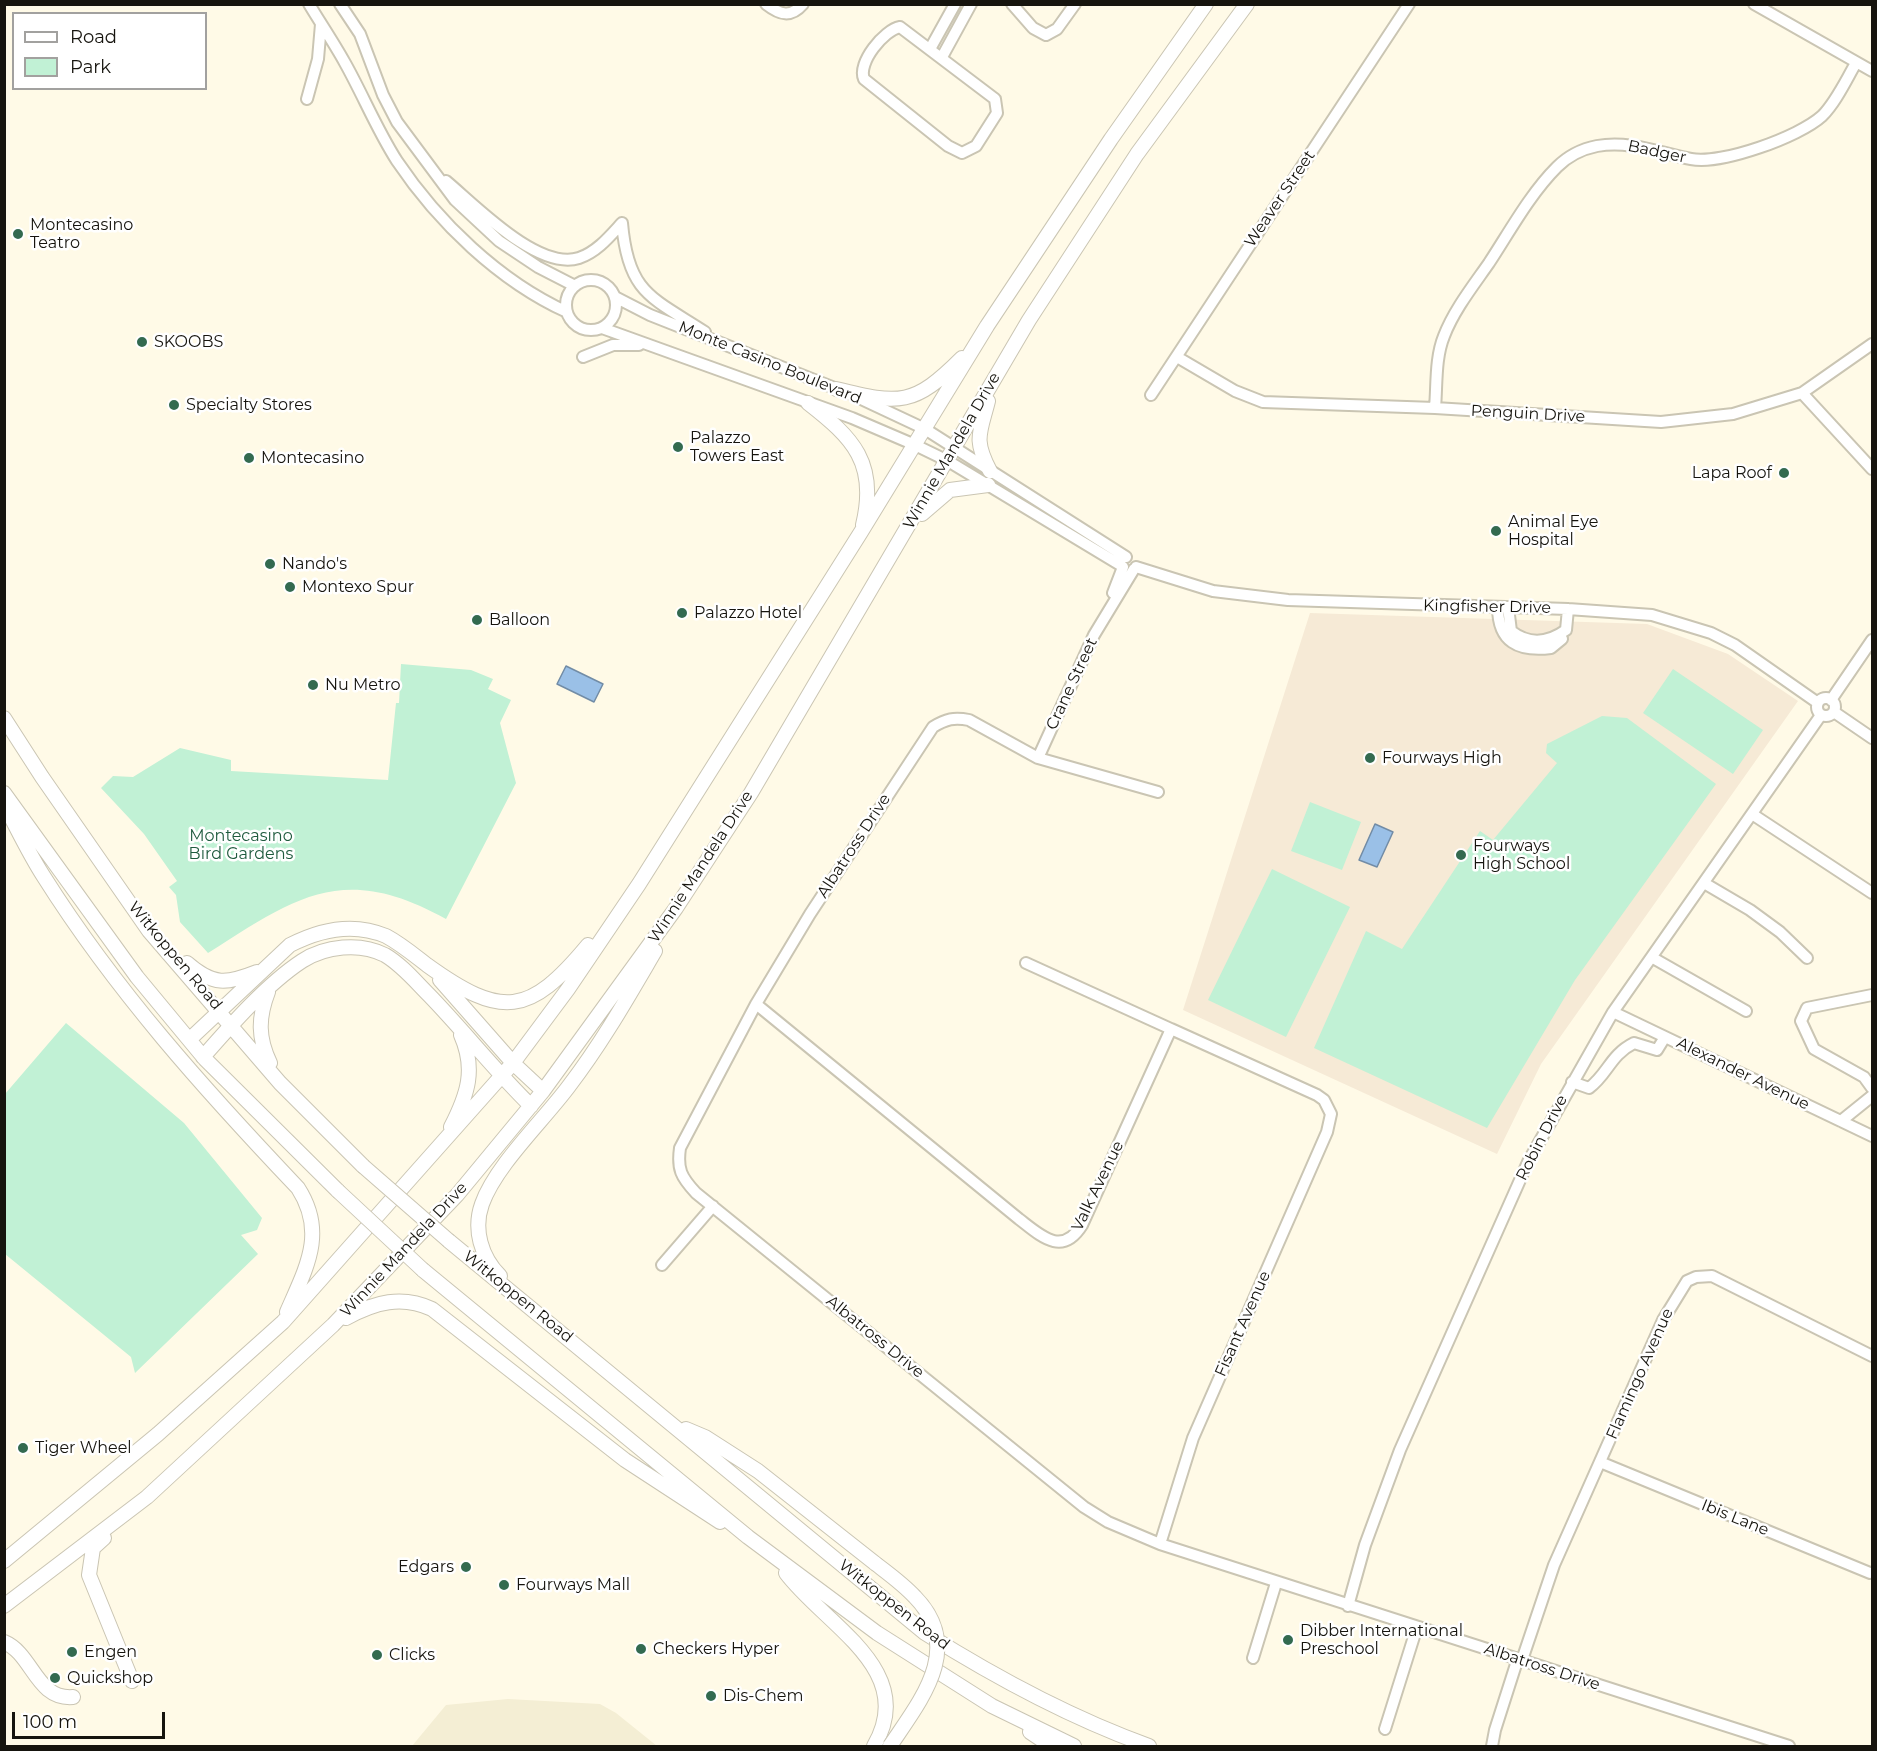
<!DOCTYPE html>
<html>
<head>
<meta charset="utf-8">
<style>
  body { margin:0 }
  #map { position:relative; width:1877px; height:1751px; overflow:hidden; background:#fffae7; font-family:Montserrat,sans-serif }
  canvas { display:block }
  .frame { position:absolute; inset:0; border:6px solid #16140e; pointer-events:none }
  .legend { position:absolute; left:12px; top:12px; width:195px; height:78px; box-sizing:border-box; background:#fff; border:2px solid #a2a19f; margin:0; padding:8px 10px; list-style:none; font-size:18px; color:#16140e }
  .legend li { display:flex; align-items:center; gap:12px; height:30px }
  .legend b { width:30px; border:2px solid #a2a19f }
  .scale { position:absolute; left:12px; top:1712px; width:153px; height:27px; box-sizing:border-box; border:3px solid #16140e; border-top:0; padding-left:8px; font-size:18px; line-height:21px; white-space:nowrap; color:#16140e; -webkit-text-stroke:4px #fff; paint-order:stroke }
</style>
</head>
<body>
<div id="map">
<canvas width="1877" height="1751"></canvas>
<div class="frame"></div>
<ul class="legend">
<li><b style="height:8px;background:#fff"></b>Road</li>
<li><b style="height:16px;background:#c1f1d5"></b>Park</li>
</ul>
<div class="scale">100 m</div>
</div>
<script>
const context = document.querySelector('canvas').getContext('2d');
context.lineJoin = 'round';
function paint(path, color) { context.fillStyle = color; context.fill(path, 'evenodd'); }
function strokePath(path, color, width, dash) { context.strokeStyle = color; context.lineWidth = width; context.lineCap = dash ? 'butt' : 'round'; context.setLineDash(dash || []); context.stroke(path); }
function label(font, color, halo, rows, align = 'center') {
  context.font = font + ' Montserrat,sans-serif'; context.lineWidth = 5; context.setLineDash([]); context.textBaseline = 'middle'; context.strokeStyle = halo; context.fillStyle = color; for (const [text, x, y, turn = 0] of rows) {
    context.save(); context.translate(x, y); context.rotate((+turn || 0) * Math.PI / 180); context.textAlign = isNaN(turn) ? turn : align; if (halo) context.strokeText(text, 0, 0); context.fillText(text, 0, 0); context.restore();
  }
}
paint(new Path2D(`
  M508,1699L600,1704L616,1713L657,1746H412L446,1705Z`), '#f4eed4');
paint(new Path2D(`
  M1310,613L1647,624L1728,654L1798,701L1541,1064L1497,1154L1183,1010Z`), '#f6ead6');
paint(new Path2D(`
  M401,664L471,670L493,679L488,689L511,700L500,723L516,783L446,919C344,862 297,896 208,953L180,922L176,895L169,887L177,881L144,834L101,788L113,776L133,777L180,748L231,760V771L388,780L396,703H399Z
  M1673,669L1763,730L1733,774L1643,713Z
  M1602,716L1627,718L1716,784L1575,980L1487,1128L1314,1048L1366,931L1402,949L1480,831L1493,840L1557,763L1546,753L1547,744Z
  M1310,802L1361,822L1342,870L1291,851Z
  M1272,869L1350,907L1286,1037L1208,1000Z
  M66,1023L184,1123L262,1218L257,1230L241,1235L258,1254L135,1373L131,1357L5,1254V1094Z`), '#c1f1d5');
const water = new Path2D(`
  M566,666L603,684L594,702L557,684Z
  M1375,824L1393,832L1377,867L1359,860Z`);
paint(water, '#9ac0e7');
strokePath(water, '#728ca6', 1.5);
const minor = new Path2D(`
  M309,4C321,24 334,43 345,63C363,95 377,130 397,161C438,222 499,281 567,312
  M340,4L360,34L383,95L397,122L455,200L499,241L538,267L575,286
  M766,4C780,15 791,18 803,4
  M1012,4L1033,28L1046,35L1057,29L1075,4
  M1754,4L1872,71
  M900,27L995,99L997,113L976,146L962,153L948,146L864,79C857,63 884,30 900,27Z
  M930,49L955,4
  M942,57L971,4
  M307,99L318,59L321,24
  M446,181C476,206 538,271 579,258C597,252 610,236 622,223
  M622,223C628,293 651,297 705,332
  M566 305a25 25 0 1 1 50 0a25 25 0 1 1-50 0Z
  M615,297L650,315L842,391
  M602,328L852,418L915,445L948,461L1122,566
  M583,357L613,345H639
  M1177,357L1235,391L1263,402L1435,408L1661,422L1733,414L1802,393L1872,344
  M1802,393L1872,469
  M1151,395L1409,4
  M859,398L925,429L1126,557
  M1435,408C1437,385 1435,358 1444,336C1454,310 1473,286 1489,263C1510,231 1530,194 1557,167C1568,156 1582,149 1597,146C1630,140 1659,153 1691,159C1721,165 1799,137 1822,116C1836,102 1846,80 1856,63
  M1136,567L1213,591L1288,600L1568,609L1652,615L1711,633L1735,645L1818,703
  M1113,593L1123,567
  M1498,607C1498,642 1518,652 1551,648L1562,639
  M1508,607L1511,631C1529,645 1548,643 1566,630L1568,609
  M1817 707a9 9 0 1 1 18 0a9 9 0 1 1-18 0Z
  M1831,700L1872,640
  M1834,712L1872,738
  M1038,758L1094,635L1134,569
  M1158,792L1038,758L969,720C954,717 946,719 933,727L810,914L756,1004L680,1148C677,1169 681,1177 696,1193L1084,1507L1108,1522L1160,1544L1789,1746
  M1752,814L1872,893
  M1704,883L1750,910L1780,932L1807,958
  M1653,958L1746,1011
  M1026,963L1171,1029
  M1872,995L1807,1008L1801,1021L1814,1049L1864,1077L1872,1088
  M756,1004L1019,1219C1041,1236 1062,1257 1082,1225L1171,1029L1317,1095L1324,1100L1331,1114L1327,1132L1193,1438L1160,1544
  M1613,1012L1872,1136
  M1572,1082L1589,1088C1608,1074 1610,1055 1634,1043L1657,1050L1665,1037
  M1841,1121L1872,1096
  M662,1265L713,1206
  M1600,1462L1870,1573
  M1348,1606L1365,1545L1400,1450L1528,1162L1613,1012L1821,715
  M1253,1658L1276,1583
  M1522,1660L1554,1565L1663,1320L1687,1281L1696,1277L1712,1276L1872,1356
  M1385,1729L1417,1627
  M1492,1746L1495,1730L1518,1658`);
const major = new Path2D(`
  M836,389C900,405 914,406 962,358
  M988,401C980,433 973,439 990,471
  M808,403C853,438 878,463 863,525
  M922,514L950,490L988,485
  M4,718L42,777L149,931L280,1083L363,1166
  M4,793L137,977L205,1059L338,1191
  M4,804C17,828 29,854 44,877C116,991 205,1090 298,1188C327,1233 306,1268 287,1312
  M187,963C213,986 227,984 257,972
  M440,980L513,1063L543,1091
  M268,992C258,1018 258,1038 270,1063
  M190,1039L290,945C321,929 353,922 386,936C401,944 414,955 427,965C502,1019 529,1016 588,945
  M203,1057C231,1025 267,984 302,961C325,946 360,942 385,955C402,965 415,981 429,995C464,1031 495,1071 531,1106
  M451,1127C468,1094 476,1069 461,1035
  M449,1241L925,1633C995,1677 1071,1718 1149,1746
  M423,1270L748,1537L877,1633L992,1706L1074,1746
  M500,1276C481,1257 473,1229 482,1204C496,1165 543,1121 569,1086C602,1043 628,997 655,951
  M346,1318C375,1302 402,1295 432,1309L625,1460L720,1522
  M686,1429L705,1437L758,1471L876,1564
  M104,1538L93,1548L89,1575L132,1681
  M4,1561L158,1434L283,1322L513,1063L568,989L639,884L861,532L987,326L1111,139L1206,4
  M786,1573C825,1625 919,1670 874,1746
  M4,1606L147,1497L333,1325L457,1195L543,1091L676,908L751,793L1029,320L1137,154L1247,4
  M4,1642C33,1654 36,1700 73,1697
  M1030,1732L1051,1746`);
strokePath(minor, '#cac5b3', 14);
strokePath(major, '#cac5b3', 16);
strokePath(minor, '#fff', 10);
strokePath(major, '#fff', 14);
const majorBridge = new Path2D(`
  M363,1166L449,1241
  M338,1191L423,1270
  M876,1564C889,1574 903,1584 915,1597C965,1648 920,1701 890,1746`);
strokePath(majorBridge, '#cac5b3', 16, []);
strokePath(majorBridge, '#fff', 14);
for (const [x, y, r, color] of [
  [18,234,6,"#336a50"],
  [142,342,6,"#336a50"],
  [174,405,6,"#336a50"],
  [678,447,6,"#336a50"],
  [249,458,6,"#336a50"],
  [1784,473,6,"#336a50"],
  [1496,531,6,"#336a50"],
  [270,564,6,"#336a50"],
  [290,587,6,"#336a50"],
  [682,613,6,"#336a50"],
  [477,620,6,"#336a50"],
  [313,685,6,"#336a50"],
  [1370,758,6,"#336a50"],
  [1461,855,6,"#336a50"],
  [23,1448,6,"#336a50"],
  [466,1567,6,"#336a50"],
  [504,1585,6,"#336a50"],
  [1288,1640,6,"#336a50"],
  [641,1649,6,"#336a50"],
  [72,1652,6,"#336a50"],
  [377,1655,6,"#336a50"],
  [55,1678,6,"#336a50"],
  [711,1696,6,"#336a50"]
]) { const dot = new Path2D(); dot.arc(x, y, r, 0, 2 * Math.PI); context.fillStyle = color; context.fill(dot); strokePath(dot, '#fff', 2); }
label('16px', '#16140e', '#fff', [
  ["Badger",1657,152,12],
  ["Weaver Street",1280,199,-56],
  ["Monte Casino Boulevard",770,363,22],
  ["Penguin Drive",1528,414,3],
  ["Winnie Mandela Drive",952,451,-60],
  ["Kingfisher Drive",1487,607,1],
  ["Crane Street",1072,684,-65],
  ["Albatross Drive",854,846,-57],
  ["Winnie Mandela Drive",701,867,-57],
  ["Witkoppen Road",175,956,50],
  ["Alexander Avenue",1743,1074,26],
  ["Robin Drive",1542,1138,-63],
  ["Valk Avenue",1098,1186,-64],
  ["Winnie Mandela Drive",404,1250,-47],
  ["Witkoppen Road",518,1297,39],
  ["Fisant Avenue",1243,1324,-66],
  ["Albatross Drive",875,1337,39],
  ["Flamingo Avenue",1640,1374,-66],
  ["Ibis Lane",1735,1518,22],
  ["Witkoppen Road",894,1605,38],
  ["Albatross Drive",1542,1667,18]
]);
label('16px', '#16140e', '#fff', [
  ["Montecasino",30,225],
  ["Teatro",30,243],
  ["SKOOBS",154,342],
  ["Specialty Stores",186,405],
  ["Palazzo",690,438],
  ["Towers East",690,456],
  ["Montecasino",261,458],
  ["Lapa Roof",1772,473,"right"],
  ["Animal Eye",1508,522],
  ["Hospital",1508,540],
  ["Nando's",282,564],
  ["Montexo Spur",302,587],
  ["Palazzo Hotel",694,613],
  ["Balloon",489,620],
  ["Nu Metro",325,685],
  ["Fourways High",1382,758],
  ["Fourways",1473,846],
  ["High School",1473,864],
  ["Tiger Wheel",35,1448],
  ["Edgars",454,1567,"right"],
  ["Fourways Mall",516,1585],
  ["Dibber International",1300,1631],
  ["Preschool",1300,1649],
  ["Checkers Hyper",653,1649],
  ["Engen",84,1652],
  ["Clicks",389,1655],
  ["Quickshop",67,1678],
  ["Dis-Chem",723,1696]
], 'left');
label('16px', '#1f5b3e', '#fff', [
  ["Montecasino",241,836],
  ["Bird Gardens",241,854]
]);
</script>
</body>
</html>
